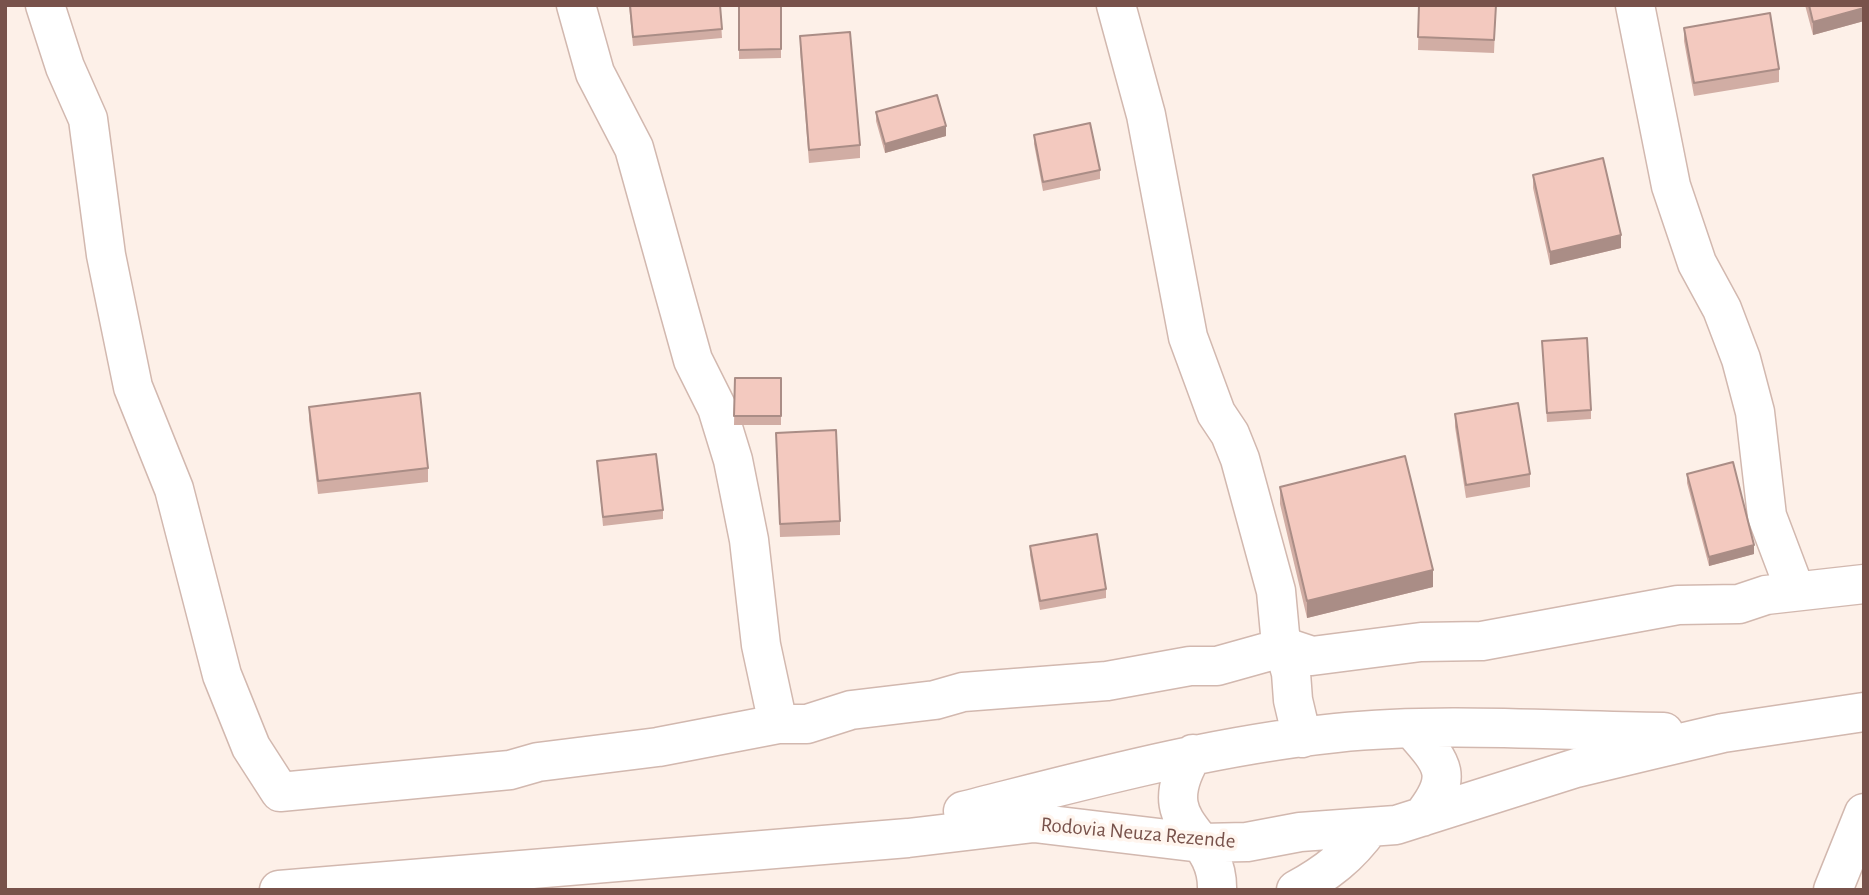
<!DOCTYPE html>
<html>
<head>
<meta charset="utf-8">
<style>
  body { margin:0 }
  #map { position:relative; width:1869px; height:895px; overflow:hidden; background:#fdf0e8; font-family:"Alegreya Sans",sans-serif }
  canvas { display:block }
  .frame { position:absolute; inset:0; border:7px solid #78524b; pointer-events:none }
</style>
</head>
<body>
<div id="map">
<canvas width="1869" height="895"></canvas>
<div class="frame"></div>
</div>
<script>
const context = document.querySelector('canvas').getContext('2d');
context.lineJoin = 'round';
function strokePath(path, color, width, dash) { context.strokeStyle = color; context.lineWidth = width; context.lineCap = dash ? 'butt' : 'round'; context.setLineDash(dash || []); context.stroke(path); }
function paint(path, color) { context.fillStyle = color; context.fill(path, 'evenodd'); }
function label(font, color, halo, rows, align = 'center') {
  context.font = font + ' "Alegreya Sans",sans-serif'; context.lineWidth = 7; context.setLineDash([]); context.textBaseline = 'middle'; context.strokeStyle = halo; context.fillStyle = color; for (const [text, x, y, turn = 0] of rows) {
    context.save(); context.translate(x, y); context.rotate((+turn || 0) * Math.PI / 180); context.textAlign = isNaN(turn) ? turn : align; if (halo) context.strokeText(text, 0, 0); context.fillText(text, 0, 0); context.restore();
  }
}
const minor = new Path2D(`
  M45,5L65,67L88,119L106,255L133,387L174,489L222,675L251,747L280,792L510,770L538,762L658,747L778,724H807L851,710L935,700L963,692L1107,681L1190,666H1217L1285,647L1312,656L1421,642L1482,641L1678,605L1739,604L1766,595L1864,584
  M576,5L595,73L634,148L693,360L717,408L733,460L749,540L761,645L778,724
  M1116,5L1146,115L1188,337L1216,413L1230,434L1240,459L1276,591L1280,634L1291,673L1293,700L1302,738
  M1635,5L1671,186L1697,263L1722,309L1741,359L1755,412L1767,516L1795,590
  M1413,730C1444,765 1454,776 1422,817
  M1193,754C1148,829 1219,828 1217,890
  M963,811C1086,780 1209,746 1336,733C1444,722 1555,731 1664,732
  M279,890L908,838L1034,823L1201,843L1247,842L1300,832L1396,825L1576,768L1651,750L1723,733L1864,712
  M1296,890C1327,873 1349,856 1370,827
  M1833,890L1864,813`);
strokePath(minor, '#d2b8af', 41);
strokePath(minor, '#fff', 38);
paint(new Path2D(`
  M629,5H720L722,38L633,46Z
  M739,5H781V58L739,59Z
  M1419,5H1496L1494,53L1418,50Z
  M1805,5H1864V21L1813,35Z
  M1684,28L1779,69V82L1694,96L1684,41Z
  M800,36L860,145V158L809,163L800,50Z
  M876,112L946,136L885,153L876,121Z
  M1034,135L1100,170V179L1043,191L1034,144Z
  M1533,175L1621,248L1550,265L1533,188Z
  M1542,341L1591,410V419L1547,422Z
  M735,378H781V425H734Z
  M309,407L428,468V482L318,494L309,420Z
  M1455,414L1530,474V487L1466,498L1455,427Z
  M776,433L840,521V535L780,537Z
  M597,461L663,510V519L603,526Z
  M1687,474L1754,554L1709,566L1687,483Z
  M1280,487L1433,587L1307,618L1280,504Z
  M1030,546L1106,589V598L1040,610L1030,555Z`), '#d1ada4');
paint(new Path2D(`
  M1864,8V21L1813,35V22Z
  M946,126V136L885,153V144Z
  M1621,235V248L1550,265V252Z
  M1754,545V554L1709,566V557Z
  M1433,570V587L1307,618V601Z`), '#aa8d86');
const building = new Path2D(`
  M630,5H720L722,29L633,37Z
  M739,5H781V49L739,50Z
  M1419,5H1496L1494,40L1418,37Z
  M1809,5H1864V8L1813,22Z
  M1770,13L1779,69L1694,83L1684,28Z
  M850,32L860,145L809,150L800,36Z
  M937,95L946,126L885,144L876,112Z
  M1090,123L1100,170L1043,182L1034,135Z
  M1603,158L1621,235L1550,252L1533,175Z
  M1587,338L1591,410L1547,413L1542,341Z
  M735,378H781V416H734Z
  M420,393L428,468L318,481L309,407Z
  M1518,403L1530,474L1466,485L1455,414Z
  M836,430L840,521L780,524L776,433Z
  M656,454L663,510L603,517L597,461Z
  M1405,456L1433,570L1307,601L1280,487Z
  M1733,462L1754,545L1709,557L1687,474Z
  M1097,534L1106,589L1040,601L1030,546Z`);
paint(building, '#f3c9bf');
strokePath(building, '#aa8d86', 2);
label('21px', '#78524b', '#fff5ee', [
  ["Rodovia Neuza Rezende",1138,833,5]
]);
</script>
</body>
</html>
